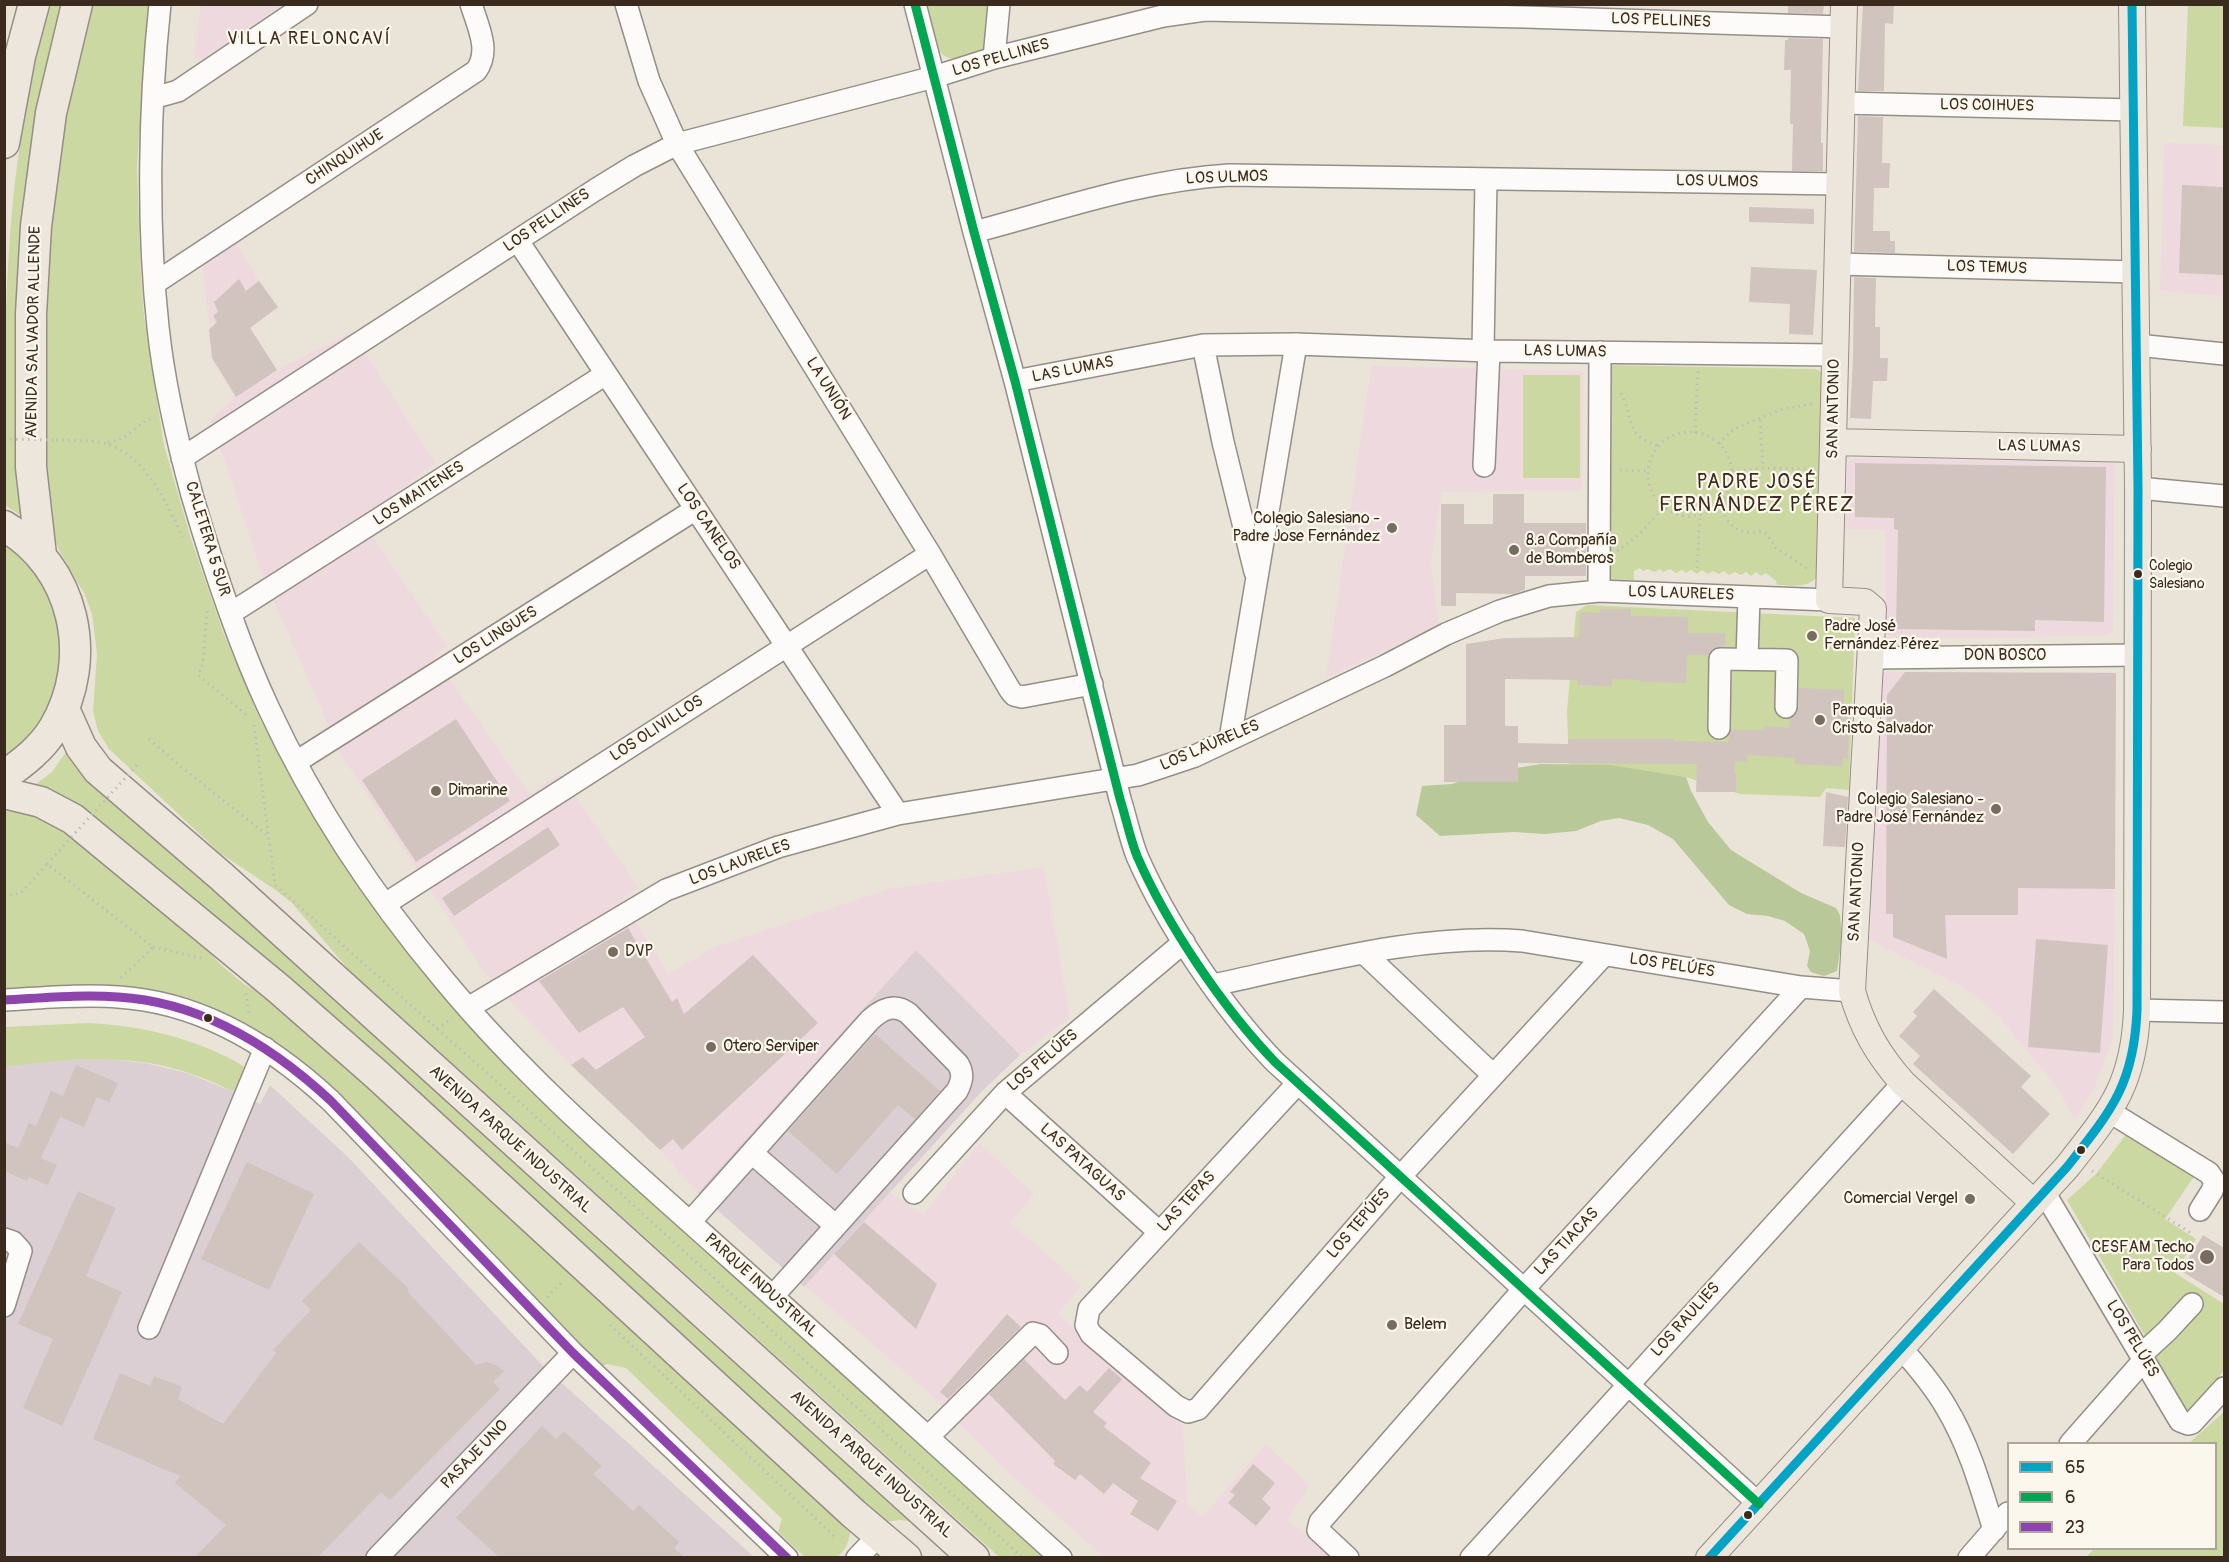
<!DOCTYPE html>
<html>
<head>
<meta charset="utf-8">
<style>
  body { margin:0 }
  #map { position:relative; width:2229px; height:1562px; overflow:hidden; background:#eae4d8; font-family:Pangolin,sans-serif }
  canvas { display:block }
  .frame { position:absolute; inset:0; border:6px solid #3b2a1e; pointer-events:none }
  .legend { position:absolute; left:2007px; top:1442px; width:210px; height:108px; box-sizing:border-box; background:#fbf7ec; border:2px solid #aea59a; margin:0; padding:8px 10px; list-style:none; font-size:18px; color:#3b2a1e }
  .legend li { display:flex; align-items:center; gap:12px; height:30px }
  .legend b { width:30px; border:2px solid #aea59a }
</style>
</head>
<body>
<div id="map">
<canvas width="2229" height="1562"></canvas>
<div class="frame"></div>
<ul class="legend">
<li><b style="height:8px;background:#03a3c5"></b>65</li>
<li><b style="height:8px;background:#00a651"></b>6</li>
<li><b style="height:8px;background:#8e44ad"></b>23</li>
</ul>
</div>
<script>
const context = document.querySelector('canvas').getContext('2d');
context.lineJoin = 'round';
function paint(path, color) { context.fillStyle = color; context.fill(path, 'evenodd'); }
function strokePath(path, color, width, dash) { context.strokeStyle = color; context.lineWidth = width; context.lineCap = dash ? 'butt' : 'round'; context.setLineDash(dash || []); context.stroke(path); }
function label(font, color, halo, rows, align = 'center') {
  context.font = font + ' Pangolin,sans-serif'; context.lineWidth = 4.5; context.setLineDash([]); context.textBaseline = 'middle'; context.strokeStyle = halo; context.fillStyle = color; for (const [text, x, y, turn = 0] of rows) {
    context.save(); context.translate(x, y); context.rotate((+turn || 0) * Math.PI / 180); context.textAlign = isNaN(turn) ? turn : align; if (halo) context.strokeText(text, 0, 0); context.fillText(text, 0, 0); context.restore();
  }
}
paint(new Path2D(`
  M201,5V4L282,5L200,60L195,58L194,53Z
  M2164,143L2224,145V296L2160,291Z
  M235,241L259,281L278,307L251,328L277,370L352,332L435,463L361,519L447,646L434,657L530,794L560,774L638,887L622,899L668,974L715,947L888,889L1044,867L1070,1018L1020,1055L982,1091L890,1193L923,1215L979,1143L1034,1194L1010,1223L1047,1254L1081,1286L1058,1314L1183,1426L1187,1503L1202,1517L1266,1444L1309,1485L1288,1520L1332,1557H1104L1002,1467L929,1393L698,1193L660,1150L571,1065L490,980L343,758L263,577L211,419L236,396L212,358L203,264Z
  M1371,366L1583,371L1582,490L1442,492L1431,563L1439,625L1326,678Z
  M1863,458L2114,463L2113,631L2105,636L1897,638L1886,635V530L1846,529L1847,466L1850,460Z
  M1887,672H2113L2116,673L2113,1038L2094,1089L2075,1120L2056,1086L1997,1015L1968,990L1870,940L1881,677Z`), '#eed9df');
paint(new Path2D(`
  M916,950L1020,1055L982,1091L804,1287L698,1193Z
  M107,1059L145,1063L187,1073L241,1095L260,1104L270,1085L348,1157L542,1365L754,1557H5L4,1067L61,1060Z`), '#dbcfd4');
paint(new Path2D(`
  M51,5H67L26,519L5,505C4,338 1,165 51,5Z
  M89,5H148L137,167L141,276L144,316L164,445L191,539L223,632L260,719L331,846L356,883L451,1006L525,1087L597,1154L1047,1557H999L349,970L292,903L277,891L220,853L109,749L98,731L93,711L97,654L92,614L85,595L59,550L46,517L42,334L50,207L77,49Z
  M925,5H991L987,42L984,50C975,53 965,58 956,59C932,60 929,21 925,5Z
  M2188,5H2224V128L2183,126Z
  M1607,365L1815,369L1822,372L1817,577C1806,589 1792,585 1777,585L1776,581L1766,573L1761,576L1756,572L1751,576L1746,572L1741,575L1735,572L1729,575L1724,571L1719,574L1713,571L1708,574L1702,570L1697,574L1691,570L1686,573L1682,570L1676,573L1670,569L1663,572L1660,569L1654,572L1648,569L1643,571L1640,568L1634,571V580L1603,579Z
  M1523,375H1580V478H1523Z
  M4,540L41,574L59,609L65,649L60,689L43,725L4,762Z
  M1587,605L1855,618L1849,790L1826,788L1820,797L1740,794L1686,777L1626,768L1569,764L1567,711L1576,612Z
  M70,746L919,1523L901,1520L885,1522L234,931L160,872L28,790L52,772Z
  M4,811L21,812L53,822L184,924L221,965L245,985L283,1004L417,1124L850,1531C849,1542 846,1550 837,1557H805L778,1532L782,1519L626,1368L607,1364L602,1366L473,1237L227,1017L5,992Z
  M87,1023C132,1025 171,1033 212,1050C225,1056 238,1061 249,1071L241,1095C223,1087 205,1078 186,1072C126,1053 66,1059 5,1067L4,1027Z
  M2128,1132L2195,1175L2165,1219L2196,1239L2175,1273L2224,1304V1370L2203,1397L2187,1413L2182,1408L2149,1343L2067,1200L2096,1174Z
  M2224,1412V1557H2086L2094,1549L2216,1548V1444L2189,1443Z`), '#ccd8a2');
paint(new Path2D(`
  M1541,764L1610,765L1686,777L1691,791L1708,822L1731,850L1801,893L1836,908L1840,915L1842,938L1837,971L1824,976L1811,972L1807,966L1810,951L1804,934L1785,921L1768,916L1747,914L1729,905L1673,839L1648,825L1619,818L1601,821L1576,831L1545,834L1514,832L1440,836L1416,815L1422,786L1452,784L1480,774Z`), '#b8c899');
paint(new Path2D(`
  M1788,4H1824L1823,14L1788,13Z
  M1863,4H1894L1893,24L1885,23L1884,91H1858Z
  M1788,38L1823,39L1821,143H1823V171H1792L1793,124H1790L1791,70H1784L1785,40H1788Z
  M1858,116L1883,117L1882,163H1890L1889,188H1874L1873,231H1890V241H1895V253L1854,252Z
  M2182,185L2224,187V275L2179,273Z
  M1749,207L1814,209V224L1749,222Z
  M1751,267L1817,270L1813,335L1789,334L1790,304L1749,302Z
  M1854,277L1876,278L1875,327H1880V358H1888L1887,381H1873L1871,419L1850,418L1853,357Z
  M239,279L246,291L259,281L278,307L250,328L277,370L236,397L212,358L209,330L217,322L213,316L218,312L214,302Z
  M1855,463L2106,467L2104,622L2035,620V631L1896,629L1898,530L1894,529V518L1855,517Z
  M1493,494H1524V523H1586V576H1525V590L1513,594L1456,593V606H1441V504H1464V524H1493Z
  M1600,609H1631V616L1688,617V633H1725V646L1714,648L1708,655H1687L1686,683L1640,682V680L1612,679V686L1578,685V680L1505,679V726H1518V743L1568,744V739H1674V741L1728,742L1731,730H1764V726L1789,728L1790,719L1797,714L1799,708V688L1844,690L1843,711H1850L1848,759L1843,758L1842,766L1795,764V758L1747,755V762L1735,761L1734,773H1736V792H1696L1697,764L1518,763V782H1444V725H1466V644L1505,638L1579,637L1580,612L1600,613Z
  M1905,672L2116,673L2115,889L2018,888V915H1945L1947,959L1893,937V914H1886L1887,695Z
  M456,719L510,801L416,862L362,780Z
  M1826,792L1848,797L1845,847L1823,846Z
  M548,827L560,845L454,916L442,898Z
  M628,928L672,1002L677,998L684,1014L753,955L818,1023L682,1150L673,1139L660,1150L571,1065L583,1057L596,1070L645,1037L623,1007L579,1033L539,981Z
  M2036,939L2108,945L2100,1053L2028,1047Z
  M1934,989L2031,1076L2021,1087L2050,1114L2013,1154L1913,1064L1920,1056L1899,1036L1917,1016L1913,1012Z
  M875,1034L940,1091L915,1119L898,1105L837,1174L788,1131Z
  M76,1065L118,1083L109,1102L97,1097L84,1127L60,1117L41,1158L57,1165L48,1185L29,1177L27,1181L4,1171V1142L18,1148L29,1123L36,1126L51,1091L63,1096Z
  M247,1162L314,1194L269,1290L201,1259Z
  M78,1191L116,1208L86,1276L122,1292L62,1426L23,1408L53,1339L18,1324Z
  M864,1222L937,1284L916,1329L834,1254Z
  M2203,1235L2224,1248V1297L2181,1271Z
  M359,1242L409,1289L407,1291L476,1365L487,1362L496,1365L504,1371L493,1382L500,1389L390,1500L381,1492L318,1557H195L226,1525L175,1483L180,1476L93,1439L120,1373L150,1386L154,1376L182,1387L178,1399L223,1424L276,1353L273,1350L311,1310L302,1301Z
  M1007,1314L1021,1327L948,1399L940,1392Z
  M1024,1359L1065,1400L1080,1385L1087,1392L1109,1368L1122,1379L1093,1412L1107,1423L1104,1427L1151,1463L1140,1478L1177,1501L1158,1531L1130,1514L1138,1501L1113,1483L1104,1494L1080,1474L1075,1480L1053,1464L1055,1461L989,1394Z
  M542,1426L556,1439L564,1431L602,1466L593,1474L633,1511L639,1505L679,1542L674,1548L684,1557H499L456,1518Z
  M1253,1464L1275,1483L1262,1499L1271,1508L1256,1526L1228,1503L1235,1495L1230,1492Z`), '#d1c4be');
const minor = new Path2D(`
  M160,4C149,107 147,225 158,327C164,384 177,440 192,495C213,567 237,641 269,709C314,806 375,898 444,980C529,1083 631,1169 730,1258C841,1357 950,1458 1061,1558
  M626,4L649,81L677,144L930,554L1010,690L1014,695L1022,697L1092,684
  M915,4L974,232L1015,381L1120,799C1126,818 1130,838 1137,856C1167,925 1223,1008 1275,1062L1759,1504
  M994,58L999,4
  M153,98L178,91L307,4
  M1842,103L2133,110
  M974,232C1058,210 1142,180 1229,175L1839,184
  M518,241L898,814
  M1837,264L2136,272
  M155,283L476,71C491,51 478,27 471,4
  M1203,345L1223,442L1255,572
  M2137,345L2224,354
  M1483,350L1486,180
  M1015,381L1203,345L1296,344L1489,351L1835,355
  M182,458L595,190L634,166L677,144L934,77L994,58L1163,16L1205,10L1525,17L1843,27
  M1484,466L1489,351
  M2138,488L2224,496
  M1599,591L1600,352
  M231,613L606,374
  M1871,658L2138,655
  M1747,659L1749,597
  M1719,728L1720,659L1787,660L1786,707
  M1230,739L1296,344
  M296,762L696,509
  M385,904L930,554
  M1365,954L1493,1075
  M1213,985C1313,964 1420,933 1522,941L1801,987L1852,991
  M4,1000C42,998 81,994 118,997C201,1002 272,1046 331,1101L573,1353L787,1558
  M468,1008L666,890L778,847L898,814L1138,775L1195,756L1385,666L1446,634L1500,611L1549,596L1599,591L1829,600
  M2137,1010L2224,1012
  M1297,1084L1089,1309L1086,1325L1091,1334L1176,1406L1188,1412L1198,1409L1400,1177L1604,955
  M1005,1093L1159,1232
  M2110,1112L2209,1173L2215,1182L2212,1191L2200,1210
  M752,1153L836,1226
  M2044,1192L2180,1421L2188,1424L2192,1423L2224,1388
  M914,1193L1005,1093L1184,942
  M690,1222L870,1020C882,1009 894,1003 908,1013L958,1064C964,1074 962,1081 957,1091L773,1296
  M4,1239L13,1242L21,1251L4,1306
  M149,1328L265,1048
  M1901,1348C1917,1366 1934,1386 1946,1407C1969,1445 1981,1488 1994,1530
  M2141,1355L2167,1331L2192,1304
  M928,1437L1033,1333L1040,1335L1057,1353
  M2070,1444L2144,1360
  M377,1558L573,1353
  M857,1558L879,1535
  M1348,1558L1318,1530L1320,1522L1523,1290L1801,987
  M1471,1558L1903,1083
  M1969,1558L2008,1513`);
const major = new Path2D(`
  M1844,4L1829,600L1865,602L1873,609L1852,991C1862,1027 1878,1055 1903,1083L2034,1203
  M1833,442L2138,449
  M1709,1558L2067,1167C2111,1111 2134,1085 2137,1010L2138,488L2132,4`);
const highway = new Path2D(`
  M4,143L20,56L34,4
  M4,526C75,566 95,659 54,728C42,748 24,762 4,776
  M41,555L31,467V314L36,226L51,113L77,4
  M64,709L81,747L98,770L221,876L974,1558
  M4,793L41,802L73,819L279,989L376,1074L854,1514L906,1558`);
strokePath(minor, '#948e86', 24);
strokePath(major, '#948e86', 28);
strokePath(highway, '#948e86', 33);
strokePath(new Path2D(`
  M1621,393C1634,417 1624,436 1659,446
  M1760,420L1763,468
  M1648 474a42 42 0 1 1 84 0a42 42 0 1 1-84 0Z
  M1695,433L1698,371
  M56,440C70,441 85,440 98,442C143,449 165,501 183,537
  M108,443L123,438L148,419H154
  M1719,444L1731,431L1740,426L1783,409L1812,404
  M1620,470L1648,471
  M1732,471L1763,468L1811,469
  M1718,505C1728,524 1738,537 1761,531L1767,534L1776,548L1808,569
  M1617,551L1640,534L1664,507
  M1697,568L1700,515
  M207,611L203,664L198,675L249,717
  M254,725L275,885L494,1079L1023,1558
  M149,739L185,770L267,835
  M4,896L21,893L47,864L153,947L121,978
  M153,947L201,958
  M246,993L249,1016
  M437,1029L452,1018
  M2092,1171L2191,1233
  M547,1297L563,1281
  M610,1325L834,1536`), '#bfbcb9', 3, [1.5, 4.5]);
strokePath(minor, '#fcfbf9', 21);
strokePath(major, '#ede6dd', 26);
strokePath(highway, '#ede6dd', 30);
strokePath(new Path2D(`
  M4,439L56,440
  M47,864L138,764`), '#bfbcb9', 3, [1.5, 4.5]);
strokePath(new Path2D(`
  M1709,1558L2067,1167C2111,1111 2134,1085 2137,1010L2138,488L2132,4`), '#03a3c5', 9);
strokePath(new Path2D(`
  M915,4L974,232L1015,381L1120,799C1126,818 1130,838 1137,856C1167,925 1223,1008 1275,1062L1759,1504`), '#00a651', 9);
strokePath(new Path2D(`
  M4,1000C42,998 81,994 118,997C201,1002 272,1046 331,1101L573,1353L787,1558`), '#8e44ad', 9);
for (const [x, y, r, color] of [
  [1392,528,6,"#786b5f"],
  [1514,550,6,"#786b5f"],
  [2138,574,5,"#3b2a1e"],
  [1812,636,6,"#786b5f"],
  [1820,720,6,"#786b5f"],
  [436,791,6,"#786b5f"],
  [1996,809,6,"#786b5f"],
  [613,952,6,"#786b5f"],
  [208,1018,5,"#3b2a1e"],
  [711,1047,6,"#786b5f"],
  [2081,1150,5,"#3b2a1e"],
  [1970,1199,6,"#786b5f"],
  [2207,1257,8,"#786b5f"],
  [1392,1325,6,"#786b5f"],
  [1748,1515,5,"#3b2a1e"]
]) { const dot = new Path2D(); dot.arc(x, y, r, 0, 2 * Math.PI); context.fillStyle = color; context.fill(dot); strokePath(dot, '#fbf7ec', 2); }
label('14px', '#3b2a1e', '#fbf7ec', [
  ["Colegio",2149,566],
  ["Salesiano",2149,584]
], 'left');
label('16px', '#3b2a1e', '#fbf7ec', [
  ["LOS PELLINES",1661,21,2],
  ["LOS PELLINES",1001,58,-16],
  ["LOS COIHUES",1987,106,1],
  ["CHINQUIHUE",345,158,-33],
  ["LOS ULMOS",1227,178,-2],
  ["LOS ULMOS",1717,182,1],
  ["LOS PELLINES",547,221,-34],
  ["LOS TEMUS",1987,268,2],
  ["AVENIDA SALVADOR ALLENDE",34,332,-89],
  ["LAS LUMAS",1565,352,1],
  ["LAS LUMAS",1073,370,-11],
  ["LA UNIÓN",828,389,58],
  ["SAN ANTONIO",1834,409,-89],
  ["LAS LUMAS",2039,447,1],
  ["LOS MAITENES",419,494,-33],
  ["LOS CANELOS",708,527,56],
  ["CALETERA 5 SUR",207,539,73],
  ["LOS LAURELES",1681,594,2],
  ["LOS LINGUES",496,636,-32],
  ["DON BOSCO",2005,656],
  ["LOS OLIVILLOS",657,729,-33],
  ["LOS LAURELES",1210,746,-23],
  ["LOS LAURELES",740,863,-20],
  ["SAN ANTONIO",1857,892,-87],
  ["LOS PELÚES",1672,966,9],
  ["LOS PELÚES",1043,1061,-40],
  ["AVENIDA PARQUE INDUSTRIAL",510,1140,42],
  ["LAS PATAGUAS",1082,1163,42],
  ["LAS TEPAS",1187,1202,-47],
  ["LOS TEPÚES",1359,1224,-49],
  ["LAS TIACAS",1567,1242,-47],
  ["PARQUE INDUSTRIAL",761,1286,42],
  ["LOS RAULIES",1686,1320,-48],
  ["LOS PELÚES",2132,1339,59],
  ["PASAJE UNO",475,1455,-46],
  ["AVENIDA PARQUE INDUSTRIAL",871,1465,42]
]);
label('16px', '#3b2a1e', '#fbf7ec', [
  ["Colegio Salesiano -",1380,519,"right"],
  ["Padre Jose Fernández",1380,537,"right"],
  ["8.ª Compañía",1526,541],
  ["de Bomberos",1526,559],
  ["Padre José",1824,627],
  ["Fernández Pérez",1824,645],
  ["Parroquia",1832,711],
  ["Cristo Salvador",1832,729],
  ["Dimarine",448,791],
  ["Colegio Salesiano -",1984,800,"right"],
  ["Padre José Fernández",1984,818,"right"],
  ["DVP",625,952],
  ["Otero Serviper",723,1047],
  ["Comercial Vergel",1958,1199,"right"],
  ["CESFAM Techo",2194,1248,"right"],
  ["Para Todos",2194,1266,"right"],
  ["Belem",1404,1325]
], 'left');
context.letterSpacing = '1.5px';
label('18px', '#3b2a1e', '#fbf7ec', [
  ["VILLA RELONCAVÍ",309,39]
]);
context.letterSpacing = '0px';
context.letterSpacing = '1.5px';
label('20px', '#3b2a1e', '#fbf7ec', [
  ["PADRE JOSÉ",1757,483],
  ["FERNÁNDEZ PÉREZ",1757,506]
]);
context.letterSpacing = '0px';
</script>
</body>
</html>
